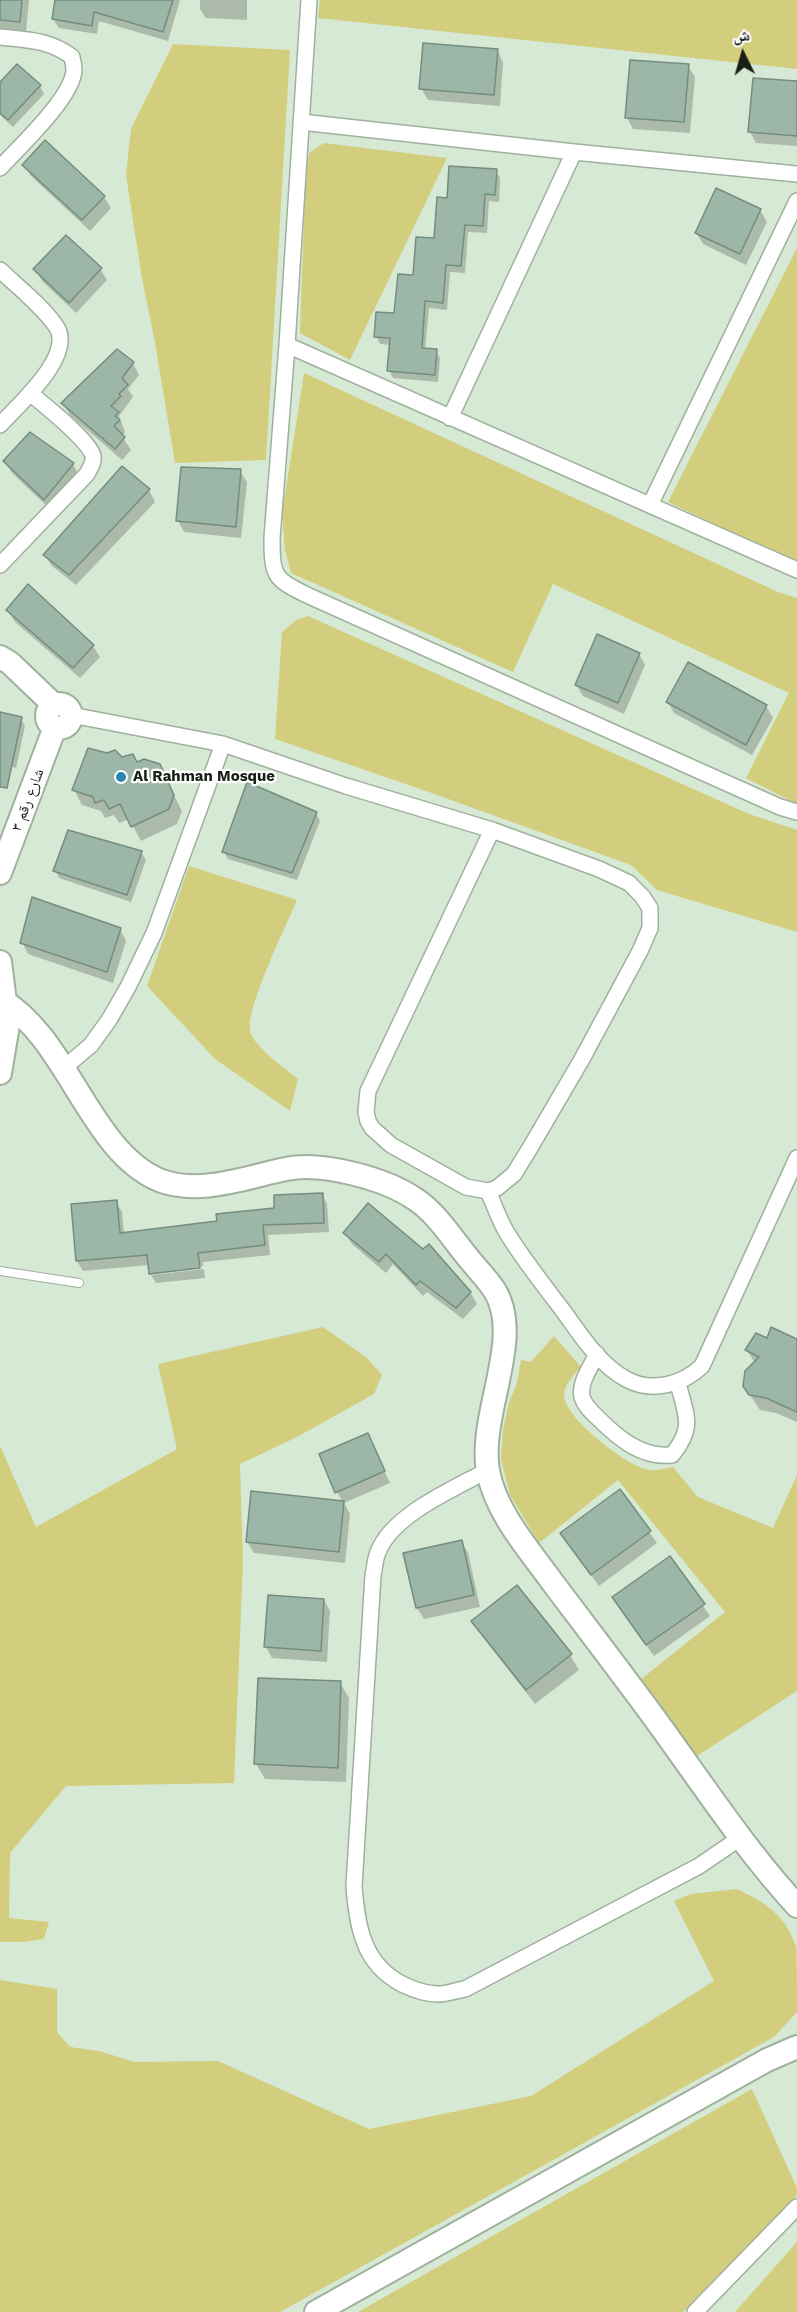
<!DOCTYPE html>
<html>
<head>
<meta charset="utf-8">
<style>
  body { margin:0 }
  #map { position:relative; width:797px; height:2312px; overflow:hidden; background:#d6e9d4; font-family:"Work Sans","Noto Naskh Arabic",sans-serif }
  canvas { display:block }
  .north { position:absolute; left:713px; top:24px; width:60px; height:60px; -webkit-text-stroke:4px #fff; paint-order:stroke; rotate:355deg; font-size:16px; font-weight:700; line-height:24px; text-align:center; color:#181f17 }
  .north::after { content:''; display:block; margin:auto; width:21px; height:27px; background:#181f17; clip-path:polygon(50% 0,100% 100%,50% 72%,0 100%) }
</style>
</head>
<body>
<div id="map">
<canvas width="797" height="2312"></canvas>
<div class="north">ش</div>
</div>
<script>
const context = document.querySelector('canvas').getContext('2d');
context.lineJoin = 'round';
function paint(path, color) { context.fillStyle = color; context.fill(path, 'evenodd'); }
function strokePath(path, color, width, dash) { context.strokeStyle = color; context.lineWidth = width; context.lineCap = dash ? 'butt' : 'round'; context.setLineDash(dash || []); context.stroke(path); }
function label(font, color, halo, rows, align = 'center') {
  context.font = font + ' "Work Sans","Noto Naskh Arabic",sans-serif'; context.lineWidth = 4.5; context.setLineDash([]); context.textBaseline = 'middle'; context.strokeStyle = halo; context.fillStyle = color; for (const [text, x, y, turn = 0] of rows) {
    context.save(); context.translate(x, y); context.rotate((+turn || 0) * Math.PI / 180); context.textAlign = isNaN(turn) ? turn : align; if (halo) context.strokeText(text, 0, 0); context.fillText(text, 0, 0); context.restore();
  }
}
paint(new Path2D(`
  M320,0H797V69L318,18Z
  M173,44L290,50L266,460L175,463L154,337L142,279L126,175L131,129Z
  M324,143L447,158L350,360L300,333L306,162L310,152Z
  M797,248V563L668,502Z
  M304,373L778,592L797,598V804L746,778L789,693L553,584L513,672L291,573L285,550L282,514Z
  M308,616L749,814L797,830V932L657,890L631,865L426,791L275,739L282,632L296,620Z
  M189,866L297,900C286,926 247,1005 250,1030C253,1047 285,1068 298,1079L290,1111L215,1059L147,986Z
  M323,1327L367,1358L382,1375L374,1394L297,1437L240,1464L243,1562L234,1783L66,1786L10,1853L9,1918L49,1922L44,1939L24,1942H0V1446L36,1527L177,1449L158,1364Z
  M554,1336L581,1367C574,1375 564,1384 564,1395C564,1418 628,1467 649,1470C657,1471 666,1468 673,1467L698,1497L773,1528L797,1475V1691L697,1756L640,1680L725,1612L618,1480L539,1543L510,1495L501,1460L503,1429L509,1403L517,1383L521,1360L531,1362Z
  M737,1889C765,1902 785,1915 796,1946C797,1958 797,1996 797,2012L774,2037L280,2312H0V1980L57,1989V2032L70,2047L99,2051L135,2062L218,2061L369,2129L531,2096L714,1981L674,1901L691,1894Z
  M752,2089L797,2188V2195L683,2312H358Z
  M797,2242V2312H735Z`), '#d3ce7d');
paint(new Path2D(`
  M0,0H29L26,32L0,30Z
  M56,0H180L168,41L99,21L97,34L59,28L53,19Z
  M200,0H247V20L206,18L200,9Z
  M497,50L503,62L500,106L428,100L421,88Z
  M17,66L40,86L44,94L13,127L0,115V84Z
  M688,66L695,77L690,133L633,129L627,118Z
  M797,83V146L756,143L750,132Z
  M24,165L104,197L111,208L90,231L31,176Z
  M496,171L500,178L499,202L489,201L487,233L468,232L465,273L450,272L447,310L429,308L425,350L436,351L440,358L438,382L393,378L389,370L391,345L380,344L376,336L396,315L414,277L435,240L448,200Z
  M760,210L767,222L746,265L703,244L696,232Z
  M35,269H100L107,280L76,313L42,281Z
  M133,363L139,375L128,389L133,397L119,416L125,432L122,436L131,450L122,460L70,415L63,403Z
  M5,462L73,464L79,476L51,510L12,473Z
  M122,468L149,490L155,502L76,585L52,566L45,555Z
  M240,471L247,482L241,538L184,532L178,521Z
  M28,587L93,646L100,657L80,678L15,622L8,610Z
  M639,654L645,665L624,714L583,696L576,684Z
  M688,664L766,706L773,718L752,755L674,713L668,702Z
  M0,714L21,719L25,726L16,768L0,763Z
  M122,759L137,764L159,766L182,811L177,824L141,841L129,819L119,823L114,815L105,818L101,811L82,805L74,790Z
  M316,813L320,821L297,880L228,859L224,852Z
  M141,852L146,860L131,902L59,878L55,870Z
  M120,929L126,941L113,983L28,954L22,942Z
  M322,1194L327,1204L329,1232L268,1235L270,1255L203,1262V1266L152,1272V1275L204,1269L205,1278L156,1283L150,1273L149,1265L83,1271L77,1261L72,1206L116,1202L122,1212L124,1234L219,1222L276,1209Z
  M345,1233L470,1292L477,1304L463,1319L427,1292L423,1296L393,1264L386,1273L352,1244Z
  M767,1339L797,1340V1422L776,1413L760,1410L744,1386L755,1363L747,1350Z
  M368,1435L390,1483L344,1503L350,1514L345,1563L254,1553L247,1542L343,1502L337,1492Z
  M620,1491L657,1543L599,1586L562,1533Z
  M461,1541L468,1553L480,1607L424,1619L417,1608Z
  M670,1558L710,1616L654,1656L621,1609Z
  M324,1600L330,1611L327,1662L272,1658L266,1647Z
  M473,1621L570,1655L579,1670L535,1704L482,1636Z
  M340,1683L349,1698L346,1782L265,1779L256,1764Z`), '#0003');
const building = new Path2D(`
  M0,0H22L20,22L0,20Z
  M55,0H173L163,32L94,12L92,26L52,19Z
  M423,43L498,49L494,95L419,89Z
  M630,60L689,64L684,122L625,118Z
  M17,64L41,85L8,120L0,113V82Z
  M753,78L797,81V136L748,132Z
  M45,140L105,196L82,220L22,165Z
  M449,166L497,169L495,195L485,194L483,226L465,225L461,266L446,265L443,303L425,301L422,348L437,349L435,375L387,371L390,338L374,337L376,312L394,313L398,274L413,275L416,237L434,238L437,197L447,198Z
  M716,188L761,209L740,254L695,233Z
  M66,235L102,268L69,303L33,269Z
  M117,349L134,362L122,378L128,385L119,394L121,396L111,406L119,412L115,416L120,420L114,426L125,437L115,449L61,403Z
  M30,432L74,463L44,500L3,461Z
  M122,466L150,489L69,575L43,555Z
  M181,467L241,469L236,527L176,521Z
  M28,584L94,645L73,668L6,610Z
  M597,634L640,653L618,703L575,685Z
  M688,662L767,705L746,745L666,702Z
  M0,712L22,717L7,788L0,787Z
  M88,748L107,753L115,750L122,757L133,754L137,762L144,759L160,764L174,795L169,809L131,827L120,804L109,809L104,800L95,803L93,797L72,790Z
  M247,782L317,812L292,873L222,852Z
  M68,830L142,851L127,895L53,871Z
  M32,897L121,928L107,972L20,943Z
  M323,1193L324,1223L263,1225L265,1245L198,1253L200,1268L149,1274L147,1255L76,1261L71,1204L117,1200L120,1233L217,1221L216,1214L274,1208V1195Z
  M368,1203L423,1249L429,1244L471,1292L456,1308L420,1281L416,1285L386,1254L379,1262L343,1233Z
  M771,1327L797,1339V1412L766,1398L749,1395L743,1386L745,1371L759,1357L745,1350L756,1333L767,1338Z
  M368,1433L385,1471L335,1493L319,1454Z
  M620,1489L651,1531L591,1575L560,1533Z
  M251,1491L344,1501L339,1552L246,1542Z
  M462,1540L474,1595L416,1608L403,1553Z
  M670,1556L705,1604L646,1645L612,1597Z
  M517,1585L572,1654L526,1690L471,1621Z
  M268,1595L324,1599L321,1651L264,1647Z
  M258,1678L341,1681L338,1768L254,1764Z`);
paint(building, '#9cb6a7');
strokePath(building, '#748d7f', 1.5);
const lane = new Path2D(`
  M0,1271L79,1283`);
const street = new Path2D(`
  M309,0L287,345L272,538C272,577 274,579 309,596L780,807L797,812
  M0,37C27,40 50,40 72,57C73,61 74,67 74,71C71,99 20,146 0,168
  M301,122L574,152L797,174
  M0,270C18,287 41,305 56,326C76,355 18,405 0,425
  M287,345L797,570
  M450,418L574,152
  M650,505L797,201
  M0,565L87,474C90,468 94,463 93,456C89,440 44,405 30,393
  M71,715L223,744L346,786L492,830
  M492,830L599,869L629,883L642,896L650,908V928L640,951L582,1059L530,1148L514,1174L497,1188L488,1191L466,1187L391,1145L372,1128L368,1121L366,1112L368,1091Z
  M65,1067L91,1045L109,1020L128,987L154,933L223,744
  M488,1191C494,1204 499,1220 507,1233C523,1259 542,1283 561,1308C579,1332 598,1364 626,1379C651,1393 682,1385 702,1366L797,1158
  M597,1354C591,1366 579,1383 582,1397C585,1407 593,1413 599,1419C619,1439 642,1458 672,1455C695,1427 686,1416 678,1383
  M488,1470C454,1489 393,1514 378,1552C375,1559 375,1567 373,1575L354,1886C357,1926 363,1964 402,1984C412,1989 427,1994 438,1994C447,1994 457,1990 465,1989L699,1866L740,1838
  M695,2312L797,2207`);
const secondary = new Path2D(`
  M0,657L10,663L54,705
  M47 716a12 12 0 1 1 24 0a12 12 0 1 1-24 0Z
  M0,873L55,727
  M0,962L8,1025L0,1073
  M0,999C68,1038 89,1150 159,1180C199,1196 246,1177 286,1169C321,1161 386,1179 415,1199C437,1213 453,1240 470,1260C478,1270 488,1280 495,1291C524,1339 478,1415 488,1471C496,1514 531,1552 556,1587C587,1628 619,1670 650,1712C698,1777 742,1846 797,1906
  M316,2312L767,2060L797,2047`);
strokePath(lane, '#9fb19d', 10);
strokePath(street, '#9fb19d', 18);
strokePath(secondary, '#9fb19d', 26);
strokePath(lane, '#fff', 8);
strokePath(street, '#fff', 15);
strokePath(secondary, '#fff', 22);
for (const [x, y, r, color] of [
  [121,777,6,"#2c85b3"]
]) { const dot = new Path2D(); dot.arc(x, y, r, 0, 2 * Math.PI); context.fillStyle = color; context.fill(dot); strokePath(dot, '#fff', 2); }
label('bold 15px', '#181f17', '#fff', [
  ["Al Rahman Mosque",133,777]
], 'left');
label('15px', '#181f17', '#fff', [
  ["شارع رقم ٣",28,800,-69]
]);
</script>
</body>
</html>
